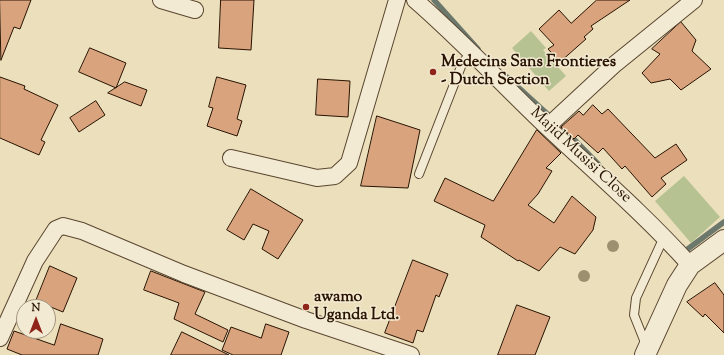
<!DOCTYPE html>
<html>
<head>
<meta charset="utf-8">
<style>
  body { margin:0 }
  #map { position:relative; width:724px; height:355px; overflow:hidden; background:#ecdfbb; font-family:"Sorts Mill Goudy",serif }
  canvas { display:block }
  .north { position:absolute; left:16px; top:299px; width:40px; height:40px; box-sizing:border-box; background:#f3ead3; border:1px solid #a2947f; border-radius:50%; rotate:0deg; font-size:11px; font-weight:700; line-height:16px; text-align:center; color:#281302 }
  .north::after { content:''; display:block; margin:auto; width:14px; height:18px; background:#8f2418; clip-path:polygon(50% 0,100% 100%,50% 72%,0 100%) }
</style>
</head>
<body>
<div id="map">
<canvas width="724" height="355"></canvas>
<div class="north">N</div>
</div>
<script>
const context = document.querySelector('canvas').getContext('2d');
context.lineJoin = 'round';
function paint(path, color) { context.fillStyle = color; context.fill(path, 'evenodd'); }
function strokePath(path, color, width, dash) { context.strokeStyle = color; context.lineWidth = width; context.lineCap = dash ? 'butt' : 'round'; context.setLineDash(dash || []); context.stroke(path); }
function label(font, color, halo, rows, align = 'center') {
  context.font = font + ' "Sorts Mill Goudy",serif'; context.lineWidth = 3; context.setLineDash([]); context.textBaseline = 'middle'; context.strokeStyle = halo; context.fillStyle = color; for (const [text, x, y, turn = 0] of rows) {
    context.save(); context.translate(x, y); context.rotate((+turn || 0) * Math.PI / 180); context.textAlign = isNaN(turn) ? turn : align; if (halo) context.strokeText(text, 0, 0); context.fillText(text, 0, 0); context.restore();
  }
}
paint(new Path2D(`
  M531,31L546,48L543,50L566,76L549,91L512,48Z
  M684,176L720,217L691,243L655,201Z`), '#b6c291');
strokePath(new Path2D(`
  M434,0L478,49
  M507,77L554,120
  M563,128L599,165
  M682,247L685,251L724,222`), '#6c786c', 5.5);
const building = new Path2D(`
  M0,0H31L20,29L14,27L1,60Z
  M221,0H254L251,50L219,48Z
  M597,0H630L591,26L593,29L584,37L586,39L560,62L548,49L554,45L539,29L559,10L571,23Z
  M681,22L696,40L692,51L711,69L681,90L670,79L651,83L642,73L660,54L652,49Z
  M90,48L126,63L116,88L79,72Z
  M0,77L25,86L24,89L58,105L41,140L45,142L39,155L0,138Z
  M217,77L246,85L237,119L242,121L237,136L207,126L213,108L209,107Z
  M318,79L350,81L348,117L316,115Z
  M125,82L147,90L141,106L108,93Z
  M96,101L105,115L79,132L70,118Z
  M593,105L602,114L608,109L655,158L676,144L687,160L661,178L666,184L652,197L625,166L622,169L603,148L598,153L578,135L574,139L561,127L579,111L583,115Z
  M377,116L420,130L408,188L361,186Z
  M537,130L561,153L546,168L552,171L538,194L528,205L554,223L572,196L596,217L593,230L575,254L560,247L539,271L519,260L518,261L481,237L485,225L434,201L445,178L493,201Z
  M251,189L303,220L278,259L262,249L269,231L253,224L244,240L227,230Z
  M413,260L448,274L439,297L436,295L423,332L417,330L413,343L385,333Z
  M50,266L77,278L63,312L36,301Z
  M151,271L205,292L195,314L228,330L223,342L174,319L179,303L144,290Z
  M715,283L724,295V333L705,314L703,317L687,302Z
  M517,305L550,317L535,355H498Z
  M61,324L103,339L98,355H22L7,349L14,331L54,345Z
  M266,324L289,332L281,355H233L222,350L231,327L261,338Z
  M182,332L229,355H171Z`);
paint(building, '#d8a37d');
strokePath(building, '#281302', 1);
const service = new Path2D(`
  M419,174L462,64L471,52
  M646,345L634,315L636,298L664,237`);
const minor = new Path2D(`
  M161,0L195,10
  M415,0C461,40 502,84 546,126C595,172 645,215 690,265
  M547,127L615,64L694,0
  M231,158L317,178L335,176L349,163L397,0
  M0,338L35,261L56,229L63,226L82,231L184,274L306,320L411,355`);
const tertiary = new Path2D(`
  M645,355L677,285L690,265L724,240`);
strokePath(service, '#594630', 10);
strokePath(minor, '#594630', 18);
strokePath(tertiary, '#594630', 22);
strokePath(service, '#f3ead3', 8);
strokePath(minor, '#f3ead3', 16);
strokePath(tertiary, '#f3ead3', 20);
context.fillStyle = '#9c9071';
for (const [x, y] of [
  [613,246],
  [584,276]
]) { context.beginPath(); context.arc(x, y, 6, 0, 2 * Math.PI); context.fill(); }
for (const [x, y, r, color] of [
  [433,72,4,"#8f2418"],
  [306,307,4,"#8f2418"]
]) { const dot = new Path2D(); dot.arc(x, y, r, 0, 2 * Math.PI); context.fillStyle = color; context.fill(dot); strokePath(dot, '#f3ead3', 1.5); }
label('bold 16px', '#281302', '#f3ead3', [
  ["Medecins Sans Frontieres",441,63],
  ["- Dutch Section",441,81],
  ["awamo",314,298],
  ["Uganda Ltd.",314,316]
], 'left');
label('16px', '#281302', '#f3ead3', [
  ["Majid Musisi Close",580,156,43]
]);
</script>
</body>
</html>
